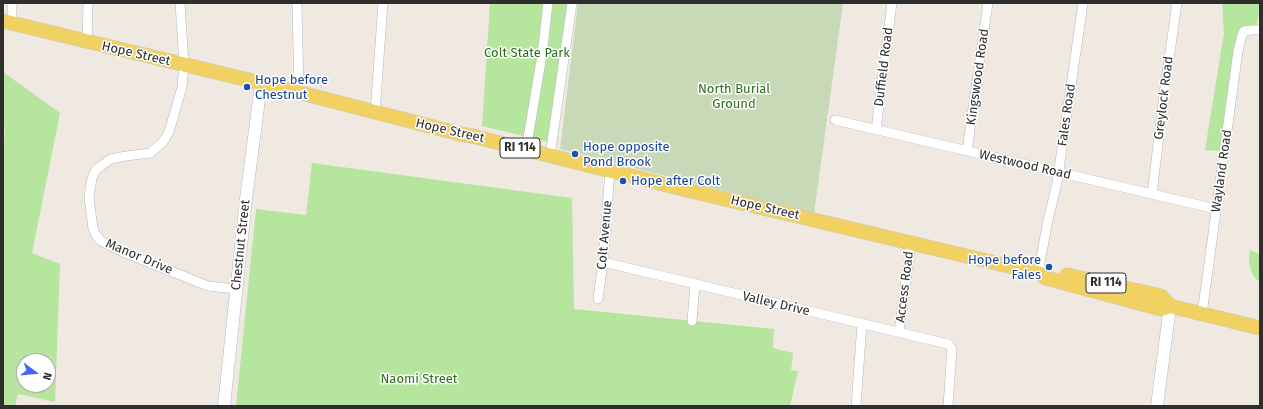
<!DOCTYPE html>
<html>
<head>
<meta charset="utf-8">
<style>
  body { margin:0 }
  #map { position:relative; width:1263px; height:409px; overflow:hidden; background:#efe9e1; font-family:"Fira Sans",sans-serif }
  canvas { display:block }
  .frame { position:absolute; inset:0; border:4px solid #2e2e2e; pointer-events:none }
  .north { position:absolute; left:16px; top:353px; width:40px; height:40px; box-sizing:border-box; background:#fff; border:1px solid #ababab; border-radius:50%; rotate:106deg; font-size:11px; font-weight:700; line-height:16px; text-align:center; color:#2e2e2e }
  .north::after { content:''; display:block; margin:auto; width:14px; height:18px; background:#4264fb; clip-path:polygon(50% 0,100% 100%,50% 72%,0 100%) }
</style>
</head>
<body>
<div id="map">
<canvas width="1263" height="409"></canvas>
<div class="frame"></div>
<div class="north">N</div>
</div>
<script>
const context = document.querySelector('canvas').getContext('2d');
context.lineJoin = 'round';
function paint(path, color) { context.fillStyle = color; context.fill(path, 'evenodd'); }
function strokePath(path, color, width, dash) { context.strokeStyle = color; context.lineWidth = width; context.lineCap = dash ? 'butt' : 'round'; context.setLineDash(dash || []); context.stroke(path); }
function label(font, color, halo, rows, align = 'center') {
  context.font = font + ' "Fira Sans",sans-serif'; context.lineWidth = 3; context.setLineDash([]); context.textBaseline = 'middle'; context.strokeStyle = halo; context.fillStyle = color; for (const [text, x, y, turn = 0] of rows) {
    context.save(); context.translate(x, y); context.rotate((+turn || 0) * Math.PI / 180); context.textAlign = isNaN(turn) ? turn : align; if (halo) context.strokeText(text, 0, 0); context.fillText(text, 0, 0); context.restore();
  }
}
paint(new Path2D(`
  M490,3H572L557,144L482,126Z
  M1222,3H1260L1257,26L1240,28L1222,151L1205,150L1224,33Z
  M3,72L60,113L32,253L60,264L55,402L18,394L15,406H3V167L5,127L3,126ZM24,361H48V385H24Z
  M312,163L572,198L574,309L774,329L773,348L793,353L791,370L798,371L790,406H236L256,209L306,215Z
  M1250,250L1260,254V282C1250,276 1247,260 1250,250Z`), '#b6e59e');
paint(new Path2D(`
  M578,3H843L814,214L560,149Z`), '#c8d9b8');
const street = new Path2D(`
  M12,3V24
  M180,3L184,65L182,87L169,132L163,142L150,153L126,156L111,159L102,165L96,170L92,178L89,197L93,229L96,235L101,241L123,252L208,286L236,289
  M297,3L299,93
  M87,42L88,3
  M375,113L383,3
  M835,120L1216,209
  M876,130L892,3
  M526,150L542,55L548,3
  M967,151L988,3
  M550,156L572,3
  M1152,194L1164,94L1177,3
  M603,262L948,344L952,349L948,406
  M1038,273L1048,220L1057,183L1083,3
  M598,299L603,262L610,170
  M1202,314L1238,51L1242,35L1244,31L1252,30H1260
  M692,321L695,284
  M899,332L911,243
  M856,406L862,324`);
const secondary = new Path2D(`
  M224,406L246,199L261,84
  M1157,406L1170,306`);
const primary = new Path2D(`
  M3,21L286,89L460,134L472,136L687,190L1038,273L1046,278L1161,309L1170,306L1260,328
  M1067,275L1161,296L1170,306`);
strokePath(street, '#b4b7c1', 10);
strokePath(secondary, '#b4b7c1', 13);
strokePath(primary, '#c9c9c9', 15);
strokePath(street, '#fff', 9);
strokePath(secondary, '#fff', 12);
strokePath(primary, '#f2d163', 14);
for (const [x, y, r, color] of [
  [247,87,4,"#1a4fb4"],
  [575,154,4,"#1a4fb4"],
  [623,181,4,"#1a4fb4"],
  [1049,267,4,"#1a4fb4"]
]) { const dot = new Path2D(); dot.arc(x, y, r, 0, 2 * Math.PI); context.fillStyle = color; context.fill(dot); strokePath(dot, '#fff', 1.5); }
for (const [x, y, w] of [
  [520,148,40],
  [1106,283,40]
]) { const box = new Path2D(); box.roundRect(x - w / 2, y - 10, w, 20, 3); context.fillStyle = '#fff'; context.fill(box); strokePath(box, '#2e2e2e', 1); }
label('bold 12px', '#2e2e2e', null, [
  ["RI 114",520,148],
  ["RI 114",1106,283]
]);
label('13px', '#2c6e1b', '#fff', [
  ["Colt State Park",527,53],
  ["North Burial",734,89],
  ["Ground",734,104],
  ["Naomi Street",419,379]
]);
label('13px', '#2e2e2e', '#fff', [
  ["Hope Street",136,54,13],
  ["Duffield Road",884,67,-83],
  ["Kingswood Road",978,77,-82],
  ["Greylock Road",1164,98,-83],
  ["Fales Road",1067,115,-82],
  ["Hope Street",450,131,13],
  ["Westwood Road",1025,165,13],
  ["Wayland Road",1222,171,-82],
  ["Hope Street",765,208,13],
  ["Colt Avenue",605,235,-85],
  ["Chestnut Street",241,245,-84],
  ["Manor Drive",139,257,23],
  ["Access Road",905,287,-83],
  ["Valley Drive",776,304,13]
]);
label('13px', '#164399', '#fff', [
  ["Hope before",255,80],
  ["Chestnut",255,95],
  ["Hope opposite",583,147],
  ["Pond Brook",583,162],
  ["Hope after Colt",631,181],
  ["Hope before",1041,260,"right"],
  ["Fales",1041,275,"right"]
], 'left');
</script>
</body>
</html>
